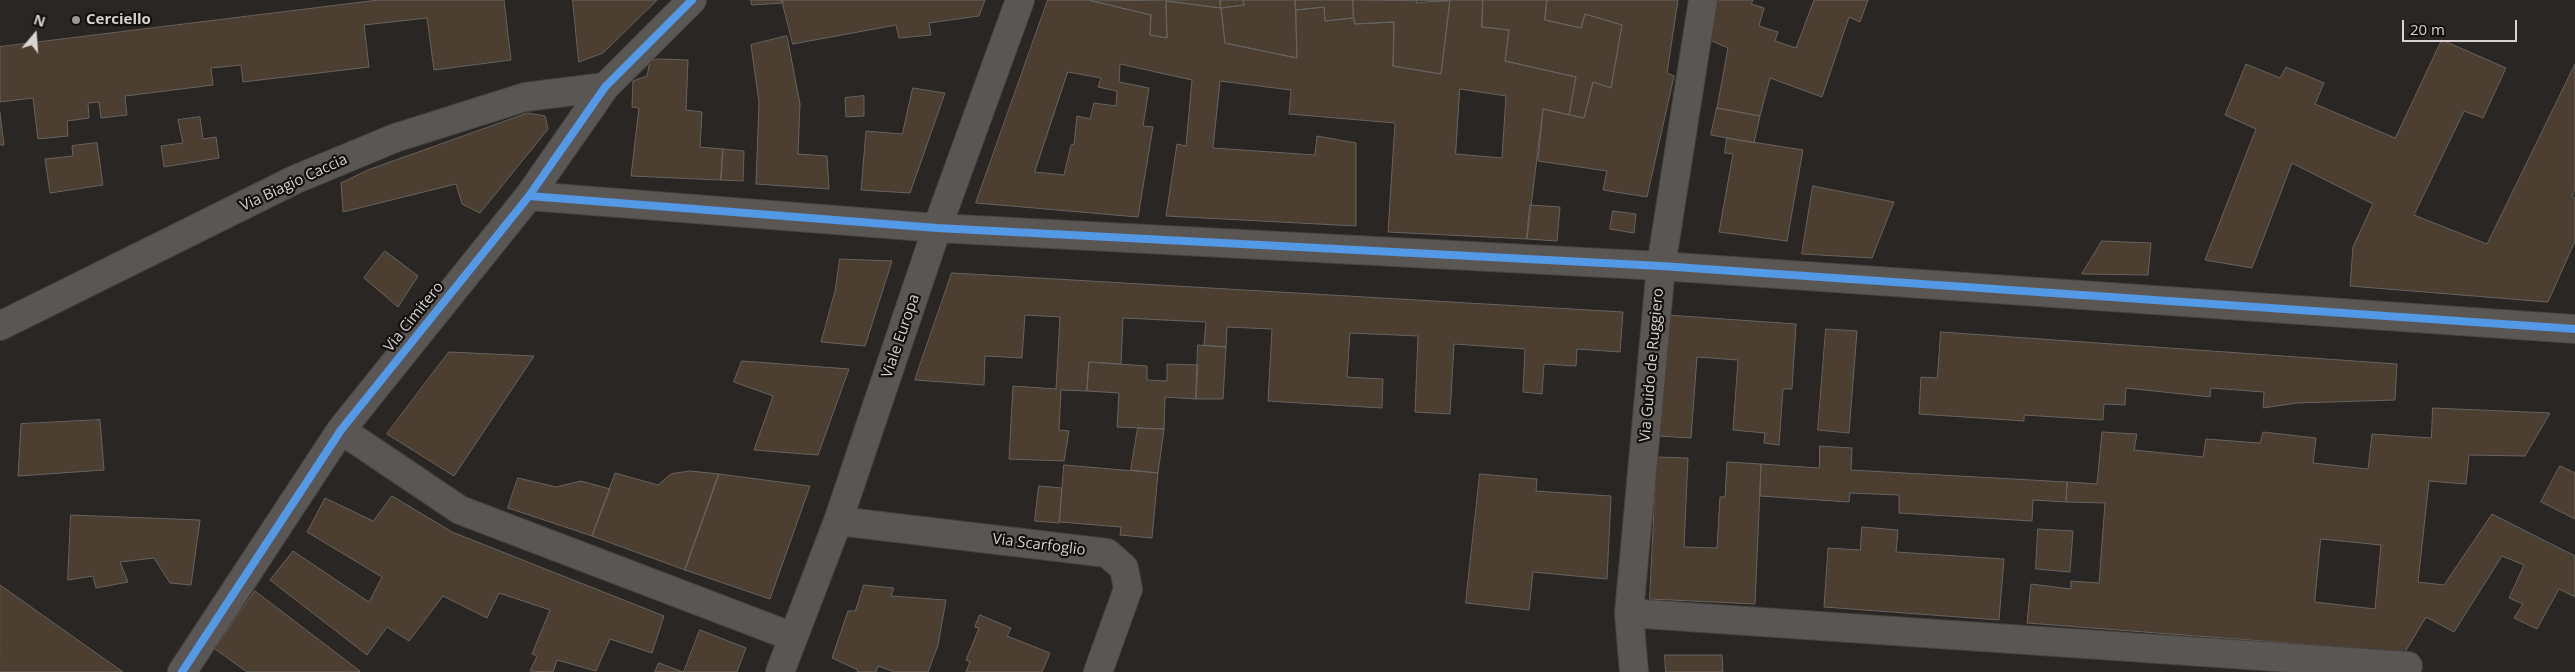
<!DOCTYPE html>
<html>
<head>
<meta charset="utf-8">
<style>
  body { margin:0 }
  #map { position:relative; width:2575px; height:672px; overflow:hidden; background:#2a2623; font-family:"Open Sans",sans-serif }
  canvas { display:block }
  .north { position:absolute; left:10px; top:10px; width:50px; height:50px; -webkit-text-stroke:4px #130f0d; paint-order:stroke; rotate:18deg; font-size:14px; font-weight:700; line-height:20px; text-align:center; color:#d8d3cf }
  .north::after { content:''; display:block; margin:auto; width:18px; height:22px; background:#d8d3cf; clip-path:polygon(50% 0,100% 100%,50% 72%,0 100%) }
  .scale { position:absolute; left:2402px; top:20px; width:115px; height:22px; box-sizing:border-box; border:2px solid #d8d3cf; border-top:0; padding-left:6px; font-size:15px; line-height:18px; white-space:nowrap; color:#d8d3cf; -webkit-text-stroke:4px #130f0d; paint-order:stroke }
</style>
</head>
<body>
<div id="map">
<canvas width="2575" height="672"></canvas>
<div class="north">N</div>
<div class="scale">20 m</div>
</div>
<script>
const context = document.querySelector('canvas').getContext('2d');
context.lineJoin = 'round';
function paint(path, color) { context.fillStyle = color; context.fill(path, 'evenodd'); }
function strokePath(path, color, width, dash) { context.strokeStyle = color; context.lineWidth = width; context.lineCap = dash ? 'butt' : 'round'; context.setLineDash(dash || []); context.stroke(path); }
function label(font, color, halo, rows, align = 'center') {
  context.font = font + ' "Open Sans",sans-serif'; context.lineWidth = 4.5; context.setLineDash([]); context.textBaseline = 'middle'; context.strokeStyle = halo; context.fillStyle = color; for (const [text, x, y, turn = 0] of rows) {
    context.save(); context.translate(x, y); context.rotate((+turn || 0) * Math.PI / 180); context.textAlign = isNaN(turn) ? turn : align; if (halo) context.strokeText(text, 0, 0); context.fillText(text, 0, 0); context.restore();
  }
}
const building = new Path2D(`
  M379,0H504L511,60L434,70L427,18L364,25L369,67L243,82L241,65L211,68L213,85L125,96L127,115L101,118L99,102L88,103L89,118L67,121L68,136L38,139L33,98L0,102V47Z
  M573,0H657L603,53L579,62Z
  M751,0H782L783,3L752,5Z
  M782,0H985L979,16L929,23L931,35L899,38L896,25L793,44Z
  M1048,0H1089L1151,15L1150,35L1167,38L1166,1L1221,8L1225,43L1297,58L1296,10L1324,7L1325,21L1353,18L1355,24L1394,22L1393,66L1441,74L1450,0H1483L1482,27L1509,30L1505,61L1576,77L1569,115L1543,109L1527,239L1388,232L1395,123L1289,114L1291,90L1220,81L1213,148L1315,155L1317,136L1356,143V226L1166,216L1177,144L1186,146L1192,80L1120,64L1119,82L1149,88L1143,126L1153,127L1138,217L976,203ZM1068,72L1101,78L1098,87L1117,91L1116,106L1094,103L1090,119L1077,116L1074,144L1071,145L1064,175L1035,172ZM1460,89L1506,96L1502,158L1456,154Z
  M1220,0H1243L1244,5L1221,8Z
  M1220,0L1221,8L1166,1L1167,38L1150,35L1151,15L1092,1Z
  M1243,0H1295L1297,58L1225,43L1221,8L1244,5Z
  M1295,0H1353V18L1325,21L1324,7L1296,10Z
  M1353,0L1450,1L1441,74L1393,66L1394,22L1355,24Z
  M1417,0H1450L1417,3Z
  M1483,0H1547L1545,20L1581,28L1585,14L1622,25L1611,88L1593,82L1584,118L1569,115L1576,77L1505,61L1509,30L1482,27Z
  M1547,0H1678L1667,73L1674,76L1647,197L1603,190L1607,171L1538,161L1543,109L1584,118L1593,82L1611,88L1622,25L1585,14L1581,28L1545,20Z
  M1716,0H1753L1751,4L1764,8L1759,26L1778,32L1775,41L1796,48L1814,0H1868L1860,22L1849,17L1822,97L1770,78L1760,116L1717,108L1728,48L1705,38Z
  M787,36L800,104L798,154L827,156L829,189L756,184L759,102L751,45Z
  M2442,40L2506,68L2483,118L2464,111L2414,215L2487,244L2575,64V190L2572,196L2575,198V241L2548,302L2350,286L2353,247L2373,204L2292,163L2252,268L2205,260L2256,129L2225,115L2246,64L2280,78L2286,67L2324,83L2315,104L2395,138Z
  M659,59L688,60L686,110L702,112L700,147L723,149L721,180L631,176L639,108L632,107L633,81L647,76L650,61Z
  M913,88L945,93L910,193L861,190L866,131L902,134Z
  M864,96V116L846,117L845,98Z
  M1717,108L1760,116L1754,143L1711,135Z
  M0,113L4,145H0Z
  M528,113L545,116L548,129L480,213L462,204L456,184L343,212L341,183L368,170Z
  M200,117L203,139L216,137L219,158L164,167L161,146L183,143L178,120Z
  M1727,138L1803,150L1787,241L1719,232L1733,154L1725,153Z
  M97,143L103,185L50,193L45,159L73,156L72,146Z
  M723,149L744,151L743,181L721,180Z
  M1813,186L1894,202L1872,258L1802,254Z
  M1530,205L1560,207L1557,241L1527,239Z
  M1613,211L1636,214L1634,233L1610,229Z
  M2102,241L2151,243L2148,275L2082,274Z
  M385,251L418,276L398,307L364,278Z
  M840,259L892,261L865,346L821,342L835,291Z
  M952,273L1623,312L1620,352L1577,349L1576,366L1544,364L1542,394L1523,392L1525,349L1454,344L1450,414L1415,412L1418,336L1350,333L1347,377L1383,379L1382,408L1268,401L1272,329L1227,327L1226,347L1204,345L1206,322L1123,318L1121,364L1089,362L1087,391L1061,390L1059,430L1069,431L1064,461L1009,459L1013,386L1056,389L1060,317L1025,315L1022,358L985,356L984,385L915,380Z
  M1667,315L1796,324L1792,389H1783L1779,445L1764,443L1765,433L1733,430L1738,360L1697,357L1691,438L1658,436Z
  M1826,329L1857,331L1849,433L1818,430Z
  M1941,332L2397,364L2395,400L2297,403L2263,408L2264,392L2211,388L2210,397L2126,388L2125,405L2104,404L2103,420L2024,415V421L1919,414L1921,377L1937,378Z
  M1198,345L1226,347L1223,399H1196Z
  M449,352L534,356L454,476L387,434Z
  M742,361L849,369L818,455L754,450L773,396L734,382Z
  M1089,362L1147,366V380L1167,381V364L1198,365L1196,399L1165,397L1164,429L1117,427L1119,393L1087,391Z
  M2433,408L2550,413L2525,456L2469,455L2466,484L2429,481L2418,582L2444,585L2492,514L2575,556V597L2559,589L2537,629L2514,618L2523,604L2509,598L2524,565L2502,556L2454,632L2426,617L2405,652L2027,623L2031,584L2071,589V581L2099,583L2105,503L2066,502L2067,482L2097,484L2102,432L2137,434L2134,450L2203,457L2206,439L2260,443L2263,432L2316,438L2313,463L2368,469L2372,434L2431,438ZM2321,539L2381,545L2375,609L2315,602Z
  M100,420L104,470L18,476L21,424Z
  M1138,428L1164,429L1158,473L1131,470Z
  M1820,446L1852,448L1851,470L2067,482L2066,502L2033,500L2032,521L1899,513V495L1850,493L1849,502L1760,496L1761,464L1819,468Z
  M1657,457L1688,458L1684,547L1717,548L1720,497H1725L1727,462L1761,464L1755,604L1650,599Z
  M1064,465L1158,473L1152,538L1120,535L1121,527L1060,522Z
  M2560,466L2575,473V519L2541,502Z
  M690,471L719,474L685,570L592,536L615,473L658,485L671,474Z
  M719,474L810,486L770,599L685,570Z
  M1480,474L1537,479L1536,491L1611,496L1607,579L1533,572L1529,610L1466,603Z
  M518,478L556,487L581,481L610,489L592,536L508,508Z
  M1039,486L1062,488L1059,523L1035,521Z
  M392,496L452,532L664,616L652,653L610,639L596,671L557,660L553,672L530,671L537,656L532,654L550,610L499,593L487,618L443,596L409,641L387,627L367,655L270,580L293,551L369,602L382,577L307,532L325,498L373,521Z
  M71,515L200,520L191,585L170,583L154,558L120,562L128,582L96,588L93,576L68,580Z
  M1862,527L1898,530L1896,552L2004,559L1999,620L1824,607L1828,548L1860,550Z
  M2038,529L2073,531L2070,572L2036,569Z
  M0,585L123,672H0Z
  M864,585L894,588L891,596L946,600L938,645L928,672H895L878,666L876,672H857L858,670L832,658L848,611H855Z
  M255,591L360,671L359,672H247L215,649Z
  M980,615L1011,628L1007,636L1050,653L1042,672H966L970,662L966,660L979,628L975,627Z
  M700,630L746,648L737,672H684Z
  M1665,655H1722L1723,672H1666Z
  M659,663L683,672H655Z`);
paint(building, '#4c3e30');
strokePath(building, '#666361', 1);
const minor = new Path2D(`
  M529,196L937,228L1661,266L2575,329
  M0,326L294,180L395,138L525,97L605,87
  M341,430L460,510L793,637
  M838,521L1107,553L1124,568L1128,589L1098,672
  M1629,613L2408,666L2405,672
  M182,672L341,430L529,196L605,87L692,0
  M780,672L838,521L937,228L1020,0
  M1634,672L1629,613L1661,266L1703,0`);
strokePath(minor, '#46433f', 30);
strokePath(minor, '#5a5654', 28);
strokePath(new Path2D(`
  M529,196L937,228L1661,266L2575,329
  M182,672L341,430L529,196L605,87L692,0`), '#5399e6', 8);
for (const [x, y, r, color] of [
  [76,20,5,"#9b9693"]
]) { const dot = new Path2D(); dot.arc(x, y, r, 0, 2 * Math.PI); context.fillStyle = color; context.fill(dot); strokePath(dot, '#130f0d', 2); }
label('bold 15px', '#d8d3cf', '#130f0d', [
  ["Cerciello",86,20]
], 'left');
label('15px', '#d8d3cf', '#130f0d', [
  ["Via Biagio Caccia",294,183,-25],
  ["Via Cimitero",414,317,-51],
  ["Viale Europa",901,336,-71],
  ["Via Guido de Ruggiero",1652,365,-85],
  ["Via Scarfoglio",1039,545,7]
]);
</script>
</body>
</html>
